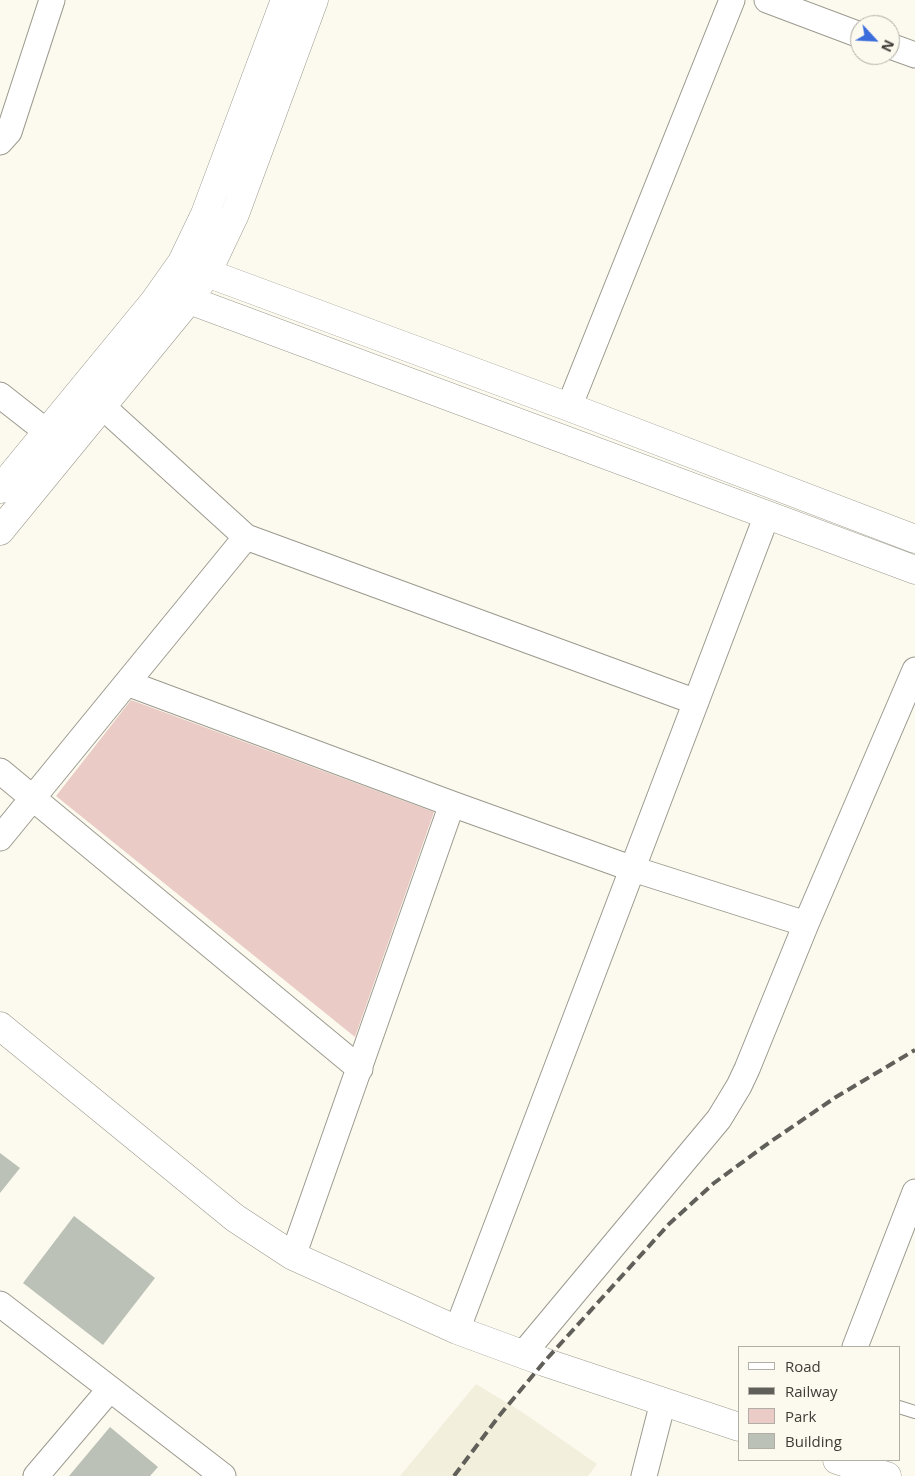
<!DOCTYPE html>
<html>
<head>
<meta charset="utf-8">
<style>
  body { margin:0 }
  #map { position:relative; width:915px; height:1476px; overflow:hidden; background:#fcfaee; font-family:"Open Sans",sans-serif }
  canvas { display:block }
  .legend { position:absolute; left:738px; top:1346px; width:162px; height:115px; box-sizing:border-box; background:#fcfaee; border:1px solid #b0aea5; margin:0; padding:6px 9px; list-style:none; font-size:15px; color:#3d3c37 }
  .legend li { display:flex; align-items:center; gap:10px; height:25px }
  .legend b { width:25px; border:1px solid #b0aea5 }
  .north { position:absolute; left:850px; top:15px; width:50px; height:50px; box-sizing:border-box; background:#fcfaee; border:1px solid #b0aea5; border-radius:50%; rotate:115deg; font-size:14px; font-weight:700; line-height:20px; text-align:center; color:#3d3c37 }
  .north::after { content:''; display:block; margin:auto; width:18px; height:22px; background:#3c6ddd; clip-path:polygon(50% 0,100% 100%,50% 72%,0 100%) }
</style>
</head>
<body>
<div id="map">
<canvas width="915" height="1476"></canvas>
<ul class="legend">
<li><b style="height:6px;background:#fff"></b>Road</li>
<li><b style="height:6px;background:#605f59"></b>Railway</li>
<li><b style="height:14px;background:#eacbc5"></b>Park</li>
<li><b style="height:14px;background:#bbc1b7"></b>Building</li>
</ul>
<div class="north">N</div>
</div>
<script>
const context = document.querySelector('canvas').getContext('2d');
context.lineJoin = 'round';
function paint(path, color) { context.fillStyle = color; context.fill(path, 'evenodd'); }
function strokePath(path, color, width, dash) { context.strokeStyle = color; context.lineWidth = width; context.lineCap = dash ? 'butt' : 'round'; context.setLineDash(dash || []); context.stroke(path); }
paint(new Path2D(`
  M476,1384L522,1412L597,1464L588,1476H400Z`), '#f2efdc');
paint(new Path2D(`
  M131,700L434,812L355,1037L56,796Z`), '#eacbc5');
paint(new Path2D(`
  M0,1153L20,1168L0,1193Z
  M74,1216L155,1278L103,1345L23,1283Z
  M110,1427L158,1467L150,1476H69Z`), '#bbc1b7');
const service = new Path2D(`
  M899,1407L915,1412`);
const minor = new Path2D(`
  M767,0L860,35
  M890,46L915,55
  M0,142L9,132L52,0
  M0,395L47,432
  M102,406L246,537L696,702
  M569,407L732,0
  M127,683L452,804L633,869L806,924
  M0,771L360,1069
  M0,838L246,537
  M293,1256L452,804
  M0,1304L223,1476
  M457,1330L767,515
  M855,1347L915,1192
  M523,1354L719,1119L739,1086L747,1069L806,924L915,670
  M36,1476L110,1389
  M644,1476L663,1402`);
const tertiary = new Path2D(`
  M182,262L207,273L569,407L915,539
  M164,289L189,300L915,570
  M0,489L153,303L182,262L205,214L285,0
  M0,531L189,300L207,273L235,214L314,0
  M0,1026L235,1218L293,1256L457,1330L544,1362L739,1427
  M837,1460L887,1476`);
strokePath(service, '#9c9a8f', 14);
strokePath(minor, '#9c9a8f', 27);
strokePath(tertiary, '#9c9a8f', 29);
strokePath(service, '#fff', 12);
strokePath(minor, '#fff', 25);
strokePath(tertiary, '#fff', 28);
strokePath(new Path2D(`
  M454,1476L499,1416L544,1362L669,1224L714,1183L770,1142L836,1097L915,1050`), '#605f59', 4, [10, 5]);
</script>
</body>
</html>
